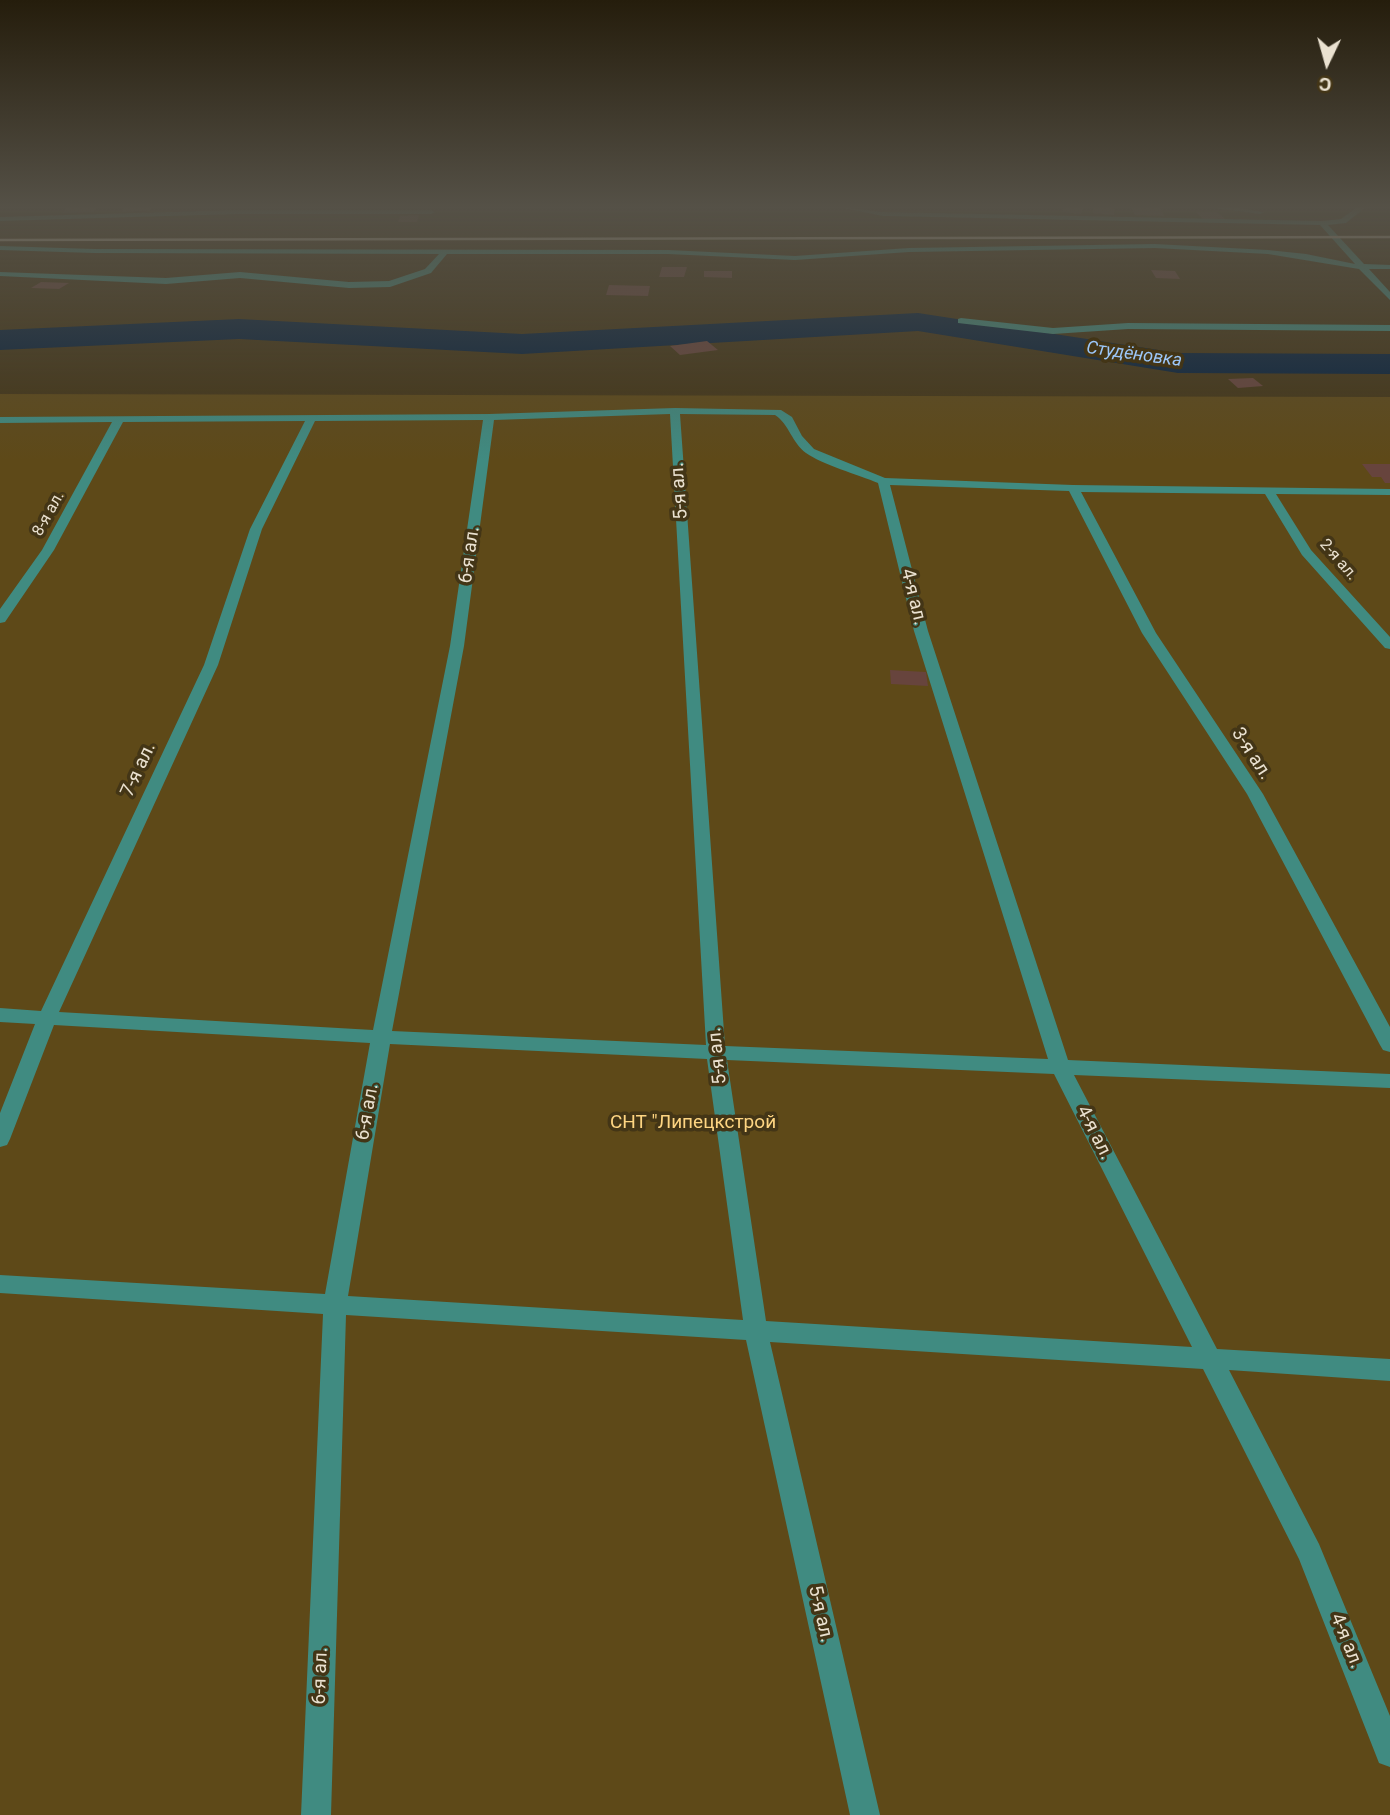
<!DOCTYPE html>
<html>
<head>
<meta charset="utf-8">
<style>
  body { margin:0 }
  #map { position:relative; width:1390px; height:1815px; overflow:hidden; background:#433516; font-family:Roboto,sans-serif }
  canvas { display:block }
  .north { position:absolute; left:1292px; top:28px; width:70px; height:70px; -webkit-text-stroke:5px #433516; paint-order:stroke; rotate:185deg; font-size:19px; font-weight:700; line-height:28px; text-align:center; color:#eae1d0 }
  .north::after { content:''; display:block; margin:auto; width:24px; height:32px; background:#eae1d0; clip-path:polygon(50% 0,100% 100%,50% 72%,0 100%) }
</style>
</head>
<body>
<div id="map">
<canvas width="1390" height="1815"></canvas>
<div class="north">С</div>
</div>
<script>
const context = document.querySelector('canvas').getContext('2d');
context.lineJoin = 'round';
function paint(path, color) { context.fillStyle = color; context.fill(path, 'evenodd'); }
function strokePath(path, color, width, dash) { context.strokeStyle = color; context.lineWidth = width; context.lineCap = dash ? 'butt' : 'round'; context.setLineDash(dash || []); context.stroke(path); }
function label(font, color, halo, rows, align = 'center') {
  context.font = font + ' Roboto,sans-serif'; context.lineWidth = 7; context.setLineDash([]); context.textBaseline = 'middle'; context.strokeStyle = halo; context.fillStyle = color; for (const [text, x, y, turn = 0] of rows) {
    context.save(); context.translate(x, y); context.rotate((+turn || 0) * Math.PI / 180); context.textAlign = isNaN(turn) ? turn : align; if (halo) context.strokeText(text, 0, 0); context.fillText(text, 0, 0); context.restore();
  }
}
paint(new Path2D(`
  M0,394L1390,397V1815H0Z`), '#5e4918');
paint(new Path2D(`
  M918,313L1178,353L1390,354V374L1178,373L918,331L522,354L239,339L0,350V330L239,319L522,334Z`), '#04203e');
paint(new Path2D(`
  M97,207L94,212L62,213L66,208Z
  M124,207H152L150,211L121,212Z
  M1064,207H1084L1081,214L1062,212Z
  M1093,207L1114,208V215L1093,213Z
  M1131,208H1160L1164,216L1135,215Z
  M1196,212H1217L1225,219H1203Z
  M419,215L417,222H398L400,216Z
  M662,267H687L684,277H659Z
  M1151,270L1175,271L1180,279L1156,278Z
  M704,271H732V278L704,277Z
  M41,282L69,283L59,289L31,288Z
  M609,285L650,286L648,296L606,295Z
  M707,341L718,350L680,355L670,346Z
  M1253,378L1263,386L1238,388L1228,379Z
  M1362,464H1390V483H1385L1381,477H1372Z
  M890,670L926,672L928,686L891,684Z`), '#67443d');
paint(new Path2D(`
  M839,207L883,212L1322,221L1341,219L1357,207H1366L1346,223L1328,225L1364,264L1390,265V269H1369L1390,292V300L1359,269L1268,254L1155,248L909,252L795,260L668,254H447L431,273L390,287L349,288L240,278L166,284L0,276V272L166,278L240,272L349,282L389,281L425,269L439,254L94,253L0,250V246L94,249L668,250L795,256L909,248L1155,244L1268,250L1306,254L1355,264L1320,225L883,216Z
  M1206,207H1231L1264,212L1260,214Z
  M236,210H431L435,212L431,214H236L0,221V217Z
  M961,318L1053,328L1128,323L1390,325V331L1128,329L1053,334L958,323V319Z
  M675,408L781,410L792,417L802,436L814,449L885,478L1073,485L1390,489V495L1276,494L1311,550L1390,637V649L1385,648L1302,555L1265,494L1081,492L1156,633L1263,794L1390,1027V1052L1383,1050L1380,1045L1247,794L1142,633L1069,491L890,485L928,631L1068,1060L1390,1074V1088L1074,1075L1217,1349L1390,1359V1381L1229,1370L1319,1544L1390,1716V1767L1379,1763L1299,1559L1203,1369L770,1342L880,1815H850L746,1340L346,1315L331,1815H301L323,1314L0,1293V1275L325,1294L370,1043L54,1025L10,1139L7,1145L0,1147V1113L35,1024L0,1022V1008L41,1011L204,665L250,529L305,421L123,422L54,550L5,622L0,623V609L42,550L112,422L0,423V417L489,414ZM670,414L706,1045L392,1031L464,646L494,420ZM680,414L775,415C789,424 792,443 806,453C821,464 859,475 878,483L914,631L1048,1059L725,1046ZM483,420L450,646L373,1030L59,1012L218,665L262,529L315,421ZM390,1044L707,1059L743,1320L348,1296ZM727,1060L1054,1074L1192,1347L766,1321Z`), '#408b81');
strokePath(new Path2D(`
  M0,240L1390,237`), '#d0c7b3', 2.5);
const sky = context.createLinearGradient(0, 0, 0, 461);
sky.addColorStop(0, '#251d0c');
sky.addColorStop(0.45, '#555147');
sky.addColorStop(1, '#55514700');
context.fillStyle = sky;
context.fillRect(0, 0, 1390, 461);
label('16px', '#eae1d0', '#433516', [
  ["8-я ал.",49,514,-61],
  ["2-я ал.",1338,560,49]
]);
label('italic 18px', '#9cc7f9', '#433516', [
  ["Студёновка",1134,355,8]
]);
label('19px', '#eae1d0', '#433516', [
  ["5-я ал.",680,491,-94],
  ["6-я ал.",470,555,-82],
  ["4-я ал.",913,597,76],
  ["3-я ал.",1251,754,57],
  ["7-я ал.",139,770,-65],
  ["5-я ал.",718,1056,-96],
  ["6-я ал.",368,1112,-80],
  ["4-я ал.",1094,1133,63],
  ["5-я ал.",820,1614,77],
  ["4-я ал.",1346,1641,68],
  ["6-я ал.",321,1676,-88]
]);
label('19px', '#fed582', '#433516', [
  ["СНТ \"Липецкстрой",693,1123]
]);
</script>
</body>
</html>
